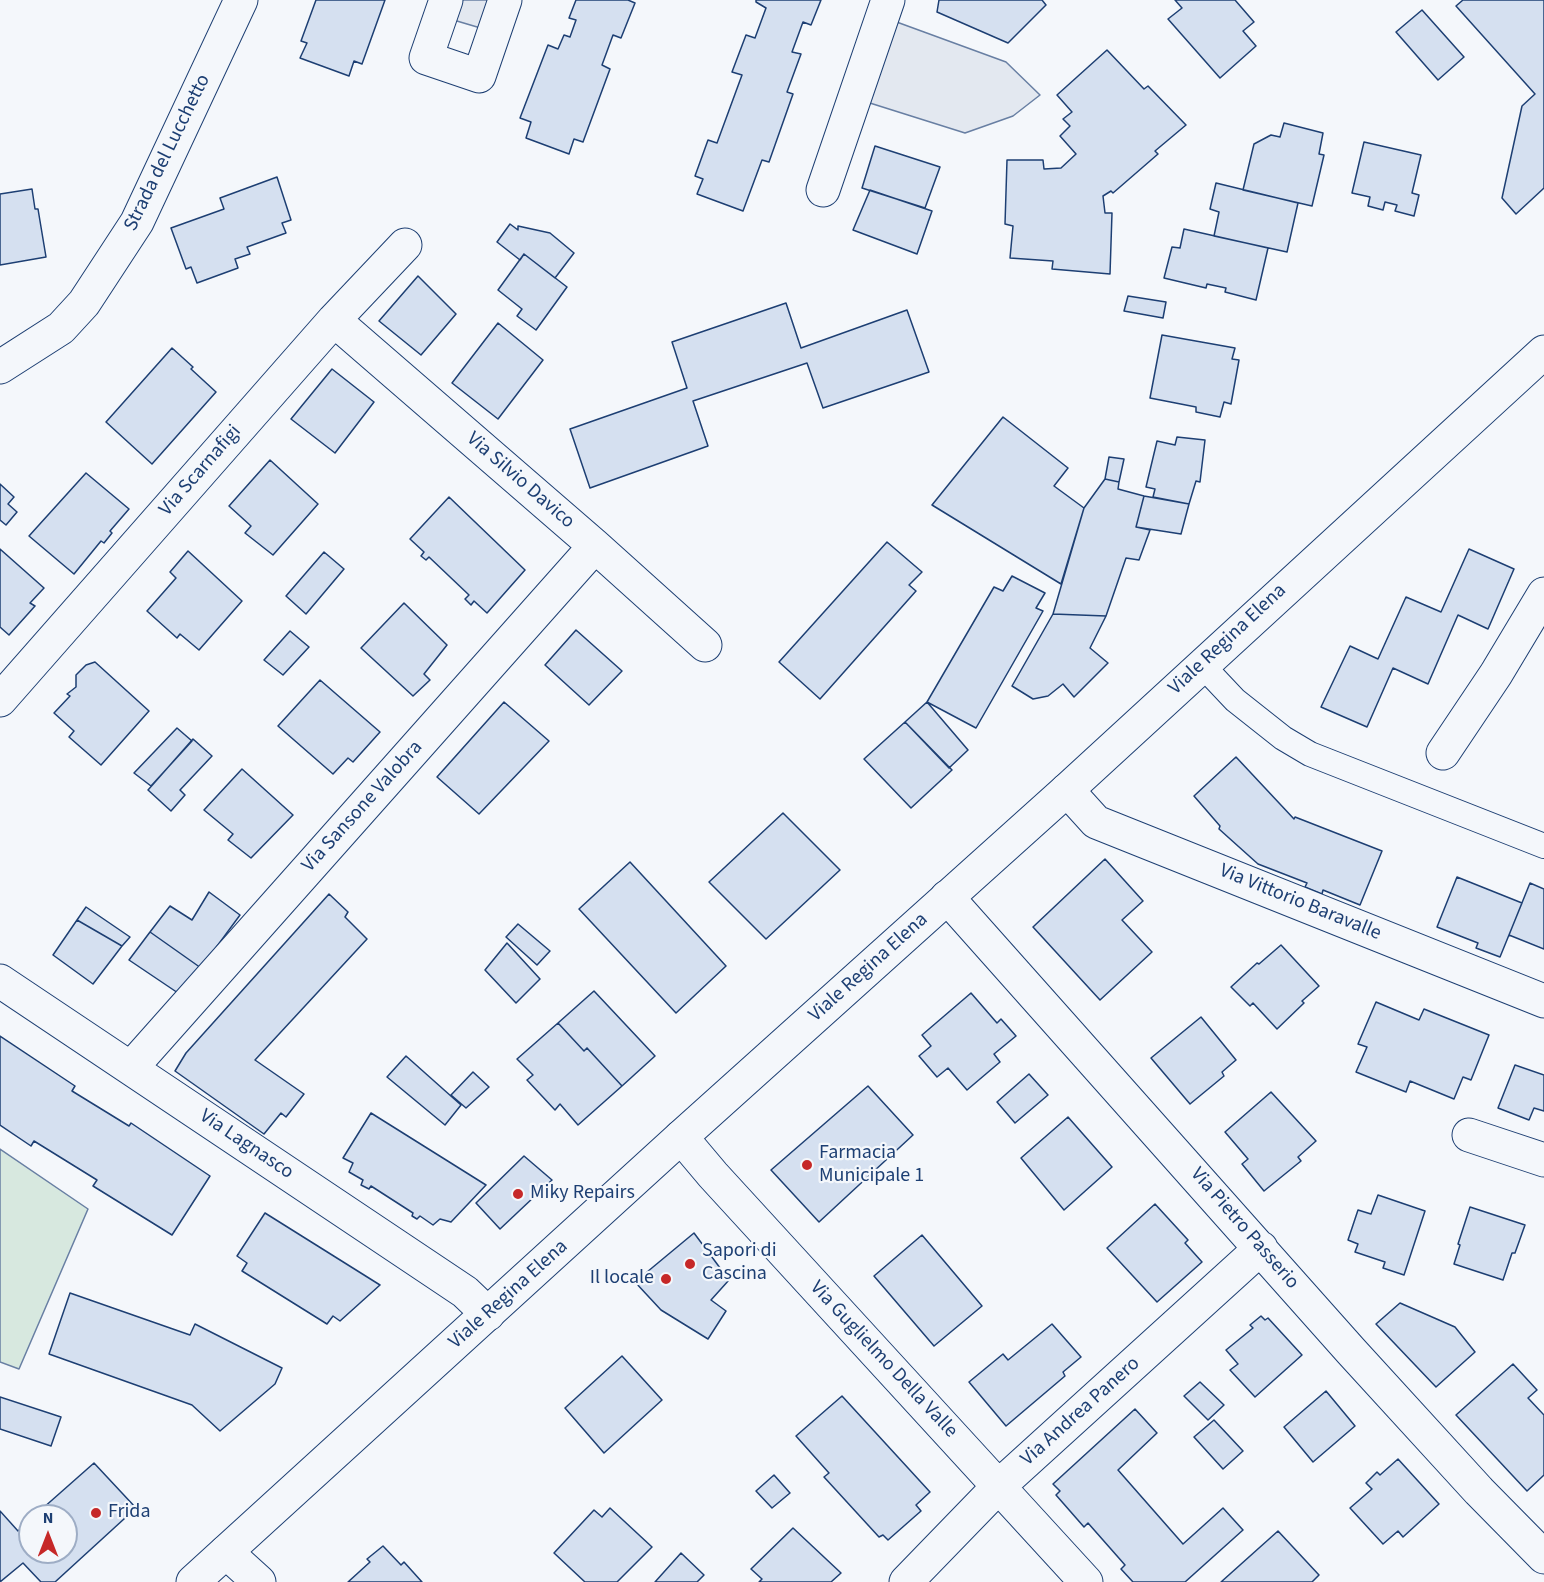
<!DOCTYPE html>
<html>
<head>
<meta charset="utf-8">
<style>
  body { margin:0 }
  #map { position:relative; width:1544px; height:1582px; overflow:hidden; background:#f4f7fb; font-family:"Source Sans 3",sans-serif }
  canvas { display:block }
  .north { position:absolute; left:18px; top:1504px; width:60px; height:60px; box-sizing:border-box; background:#f4f7fb; border:2px solid #9eadc5; border-radius:50%; rotate:0deg; font-size:16px; font-weight:700; line-height:24px; text-align:center; color:#1d3f73 }
  .north::after { content:''; display:block; margin:auto; width:21px; height:27px; background:#c62828; clip-path:polygon(50% 0,100% 100%,50% 72%,0 100%) }
</style>
</head>
<body>
<div id="map">
<canvas width="1544" height="1582"></canvas>
<div class="north">N</div>
</div>
<script>
const context = document.querySelector('canvas').getContext('2d');
context.lineJoin = 'round';
function paint(path, color) { context.fillStyle = color; context.fill(path, 'evenodd'); }
function strokePath(path, color, width, dash) { context.strokeStyle = color; context.lineWidth = width; context.lineCap = dash ? 'butt' : 'round'; context.setLineDash(dash || []); context.stroke(path); }
function label(font, color, halo, rows, align = 'center') {
  context.font = font + ' "Source Sans 3",sans-serif'; context.lineWidth = 4.5; context.setLineDash([]); context.textBaseline = 'middle'; context.strokeStyle = halo; context.fillStyle = color; for (const [text, x, y, turn = 0] of rows) {
    context.save(); context.translate(x, y); context.rotate((+turn || 0) * Math.PI / 180); context.textAlign = isNaN(turn) ? turn : align; if (halo) context.strokeText(text, 0, 0); context.fillText(text, 0, 0); context.restore();
  }
}
const green = new Path2D(`
  M0,1149L88,1209L19,1369L0,1362Z`);
paint(green, '#d7e8df');
strokePath(green, '#687fa3', 1.5);
const parking = new Path2D(`
  M446,0H505L494,32L440,16Z
  M883,17L1006,62L1040,95L1013,116L965,133L854,98Z`);
paint(parking, '#e3e8f0');
strokePath(parking, '#687fa3', 1.5);
const building = new Path2D(`
  M316,0H385L362,64L354,61L349,76L300,58L307,43L301,41Z
  M576,0H628L635,3L621,38L613,35L602,65L610,69L583,142L574,139L569,154L526,138L531,122L520,118L548,45L558,49L564,35L570,37L576,20L569,18Z
  M756,0H821L811,25L803,22L792,52L801,54L787,92L793,94L769,162L762,160L743,211L697,194L703,179L695,176L708,140L717,143L742,75L732,72L746,35L755,38L766,8L756,2Z
  M939,0H1042L1046,5L1008,43L937,12Z
  M1175,0H1235L1254,22L1243,31L1256,46L1220,78L1168,19L1182,8Z
  M1463,0H1544V188L1516,214L1502,198L1522,106L1535,94L1456,6Z
  M1422,10L1464,57L1438,80L1396,32Z
  M1107,50L1144,89L1148,86L1186,125L1155,151L1158,154L1113,193L1111,191L1103,196L1105,213H1112L1110,274L1052,269L1053,261L1010,258L1013,226L1005,224L1007,160H1043L1044,169L1061,168L1076,154L1060,136L1070,126L1063,119L1072,112L1057,95Z
  M1284,123L1323,133L1319,154L1324,155L1312,206L1243,190L1254,144L1271,135L1280,137Z
  M1364,142L1421,155L1412,193L1419,195L1414,216L1395,211L1397,205L1385,202L1383,210L1368,206L1370,197L1352,193Z
  M875,146L940,167L925,208L862,188Z
  M277,177L291,220L282,223L286,233L247,247L250,254L235,259L238,268L197,283L191,267L186,269L171,228L224,209L220,198Z
  M1216,183L1298,203L1287,252L1214,236L1219,212L1210,209Z
  M32,189L35,209H38L46,257L0,265V194Z
  M870,190L932,211L917,254L853,230Z
  M510,224L518,230V226L550,233L574,253L555,278L524,254L520,260L497,242Z
  M1184,229L1268,248L1256,300L1225,292L1226,288L1207,284L1206,288L1164,278L1172,247L1180,248Z
  M524,254L567,287L536,330L517,316L522,309L498,290Z
  M418,276L456,314L421,355L379,321Z
  M1128,296L1166,302L1163,318L1124,311Z
  M786,303L801,348L907,310L929,372L823,408L807,363L693,401L708,446L590,488L570,429L687,388L672,342Z
  M498,323L543,360L498,419L452,383Z
  M1162,335L1235,348L1232,359L1239,360L1231,404L1224,402L1220,417L1196,412V407L1150,398Z
  M172,348L193,367L191,369L216,392L152,464L106,422Z
  M332,369L374,402L335,453L291,419Z
  M1003,417L1068,468L1054,486L1084,508L1061,584L932,505Z
  M1177,437L1205,440L1200,482L1196,481L1189,504L1153,497L1155,489L1146,487L1157,441L1175,445Z
  M1109,457L1124,459L1119,482L1105,479Z
  M270,460L318,504L273,555L245,533L251,526L229,506Z
  M86,473L129,509L110,531L112,533L104,543L101,541L74,574L29,536Z
  M1105,479L1119,482L1118,489L1144,496L1136,527L1150,530L1139,560L1126,558L1106,616L1053,614L1084,508Z
  M0,484L14,497L8,504L17,512L6,525L0,520Z
  M1144,496L1189,504L1181,534L1136,527Z
  M449,497L525,570L487,613L474,601L471,605L465,599L469,595L429,557L426,560L421,556L424,552L410,539Z
  M887,542L922,572L909,585L916,591L820,699L779,662Z
  M0,549L44,588L30,603L35,606L9,635L0,627Z
  M1469,549L1514,569L1488,629L1458,615L1428,684L1393,668L1367,727L1321,707L1350,646L1378,659L1406,597L1441,612Z
  M188,551L242,601L199,650L180,634L177,638L147,611L176,578L170,572Z
  M324,552L344,569L306,614L286,596Z
  M1012,576L1045,593L1036,608L1043,611L976,728L927,702L994,587L1003,591Z
  M404,603L447,645L424,674L430,680L413,696L361,648Z
  M1053,614L1106,616L1090,648L1108,663L1074,697L1063,684L1048,696L1033,699L1012,686Z
  M576,630L622,671L589,705L545,665Z
  M290,631L309,647L283,675L264,660Z
  M95,662L149,711L101,765L69,737L74,731L54,713L70,696L67,694L76,687V675L86,665Z
  M320,680L380,732L353,762L348,758L333,774L278,726Z
  M504,702L549,741L479,814L437,777Z
  M927,702L968,750L949,768L905,722Z
  M905,722L952,770L911,808L864,759Z
  M177,728L192,741L151,786L134,773Z
  M193,739L212,756L180,790L185,795L171,811L148,790Z
  M1236,757L1294,819L1295,817L1382,851L1360,905L1323,890L1322,894L1305,887L1307,883L1258,864L1219,829L1220,826L1194,796Z
  M242,769L293,815L251,858L228,840L233,834L204,810Z
  M783,813L840,870L766,939L709,882Z
  M1105,859L1143,901L1122,920L1152,952L1100,1000L1033,927Z
  M630,862L726,966L676,1013L579,909Z
  M1457,877L1522,903L1500,957L1476,948L1478,943L1437,927Z
  M1530,883L1544,889V949L1509,935Z
  M209,892L240,915L201,968L150,932L170,906L192,920Z
  M329,894L348,912L345,917L367,939L255,1060L304,1094L286,1117L281,1113L264,1134L175,1071L186,1053Z
  M86,907L130,937L122,946L77,920Z
  M77,920L122,946L93,984L53,955Z
  M518,924L550,951L537,965L506,937Z
  M150,932L201,968L181,995L129,960Z
  M507,943L540,979L516,1003L485,970Z
  M1281,945L1319,986L1302,1001L1304,1003L1277,1029L1253,1003L1250,1006L1231,987L1257,963L1259,964Z
  M594,991L655,1056L622,1086L587,1048L584,1051L558,1023Z
  M971,993L997,1023L1001,1019L1016,1036L994,1054L1000,1062L967,1090L948,1068L937,1077L919,1056L931,1046L922,1035Z
  M1376,1002L1419,1020L1424,1009L1489,1035L1471,1080L1463,1077L1454,1099L1410,1081L1406,1092L1356,1072L1367,1047L1358,1044Z
  M1201,1017L1236,1060L1222,1072L1224,1076L1190,1104L1151,1058Z
  M558,1023L584,1051L587,1048L622,1086L578,1125L560,1104L555,1110L527,1080L533,1075L517,1059Z
  M0,1036L75,1086L72,1091L129,1126L131,1123L210,1176L172,1235L93,1186L97,1180L34,1141L31,1146L0,1125Z
  M406,1056L461,1105L445,1125L387,1077Z
  M1515,1065L1544,1075V1111L1534,1108L1529,1120L1498,1108Z
  M473,1072L489,1087L466,1108L451,1095Z
  M1029,1074L1048,1095L1015,1123L997,1102Z
  M868,1086L913,1135L819,1222L771,1170Z
  M1271,1092L1316,1141L1298,1157L1301,1161L1264,1191L1242,1164L1248,1159L1225,1132Z
  M371,1113L486,1185L451,1222L440,1219L433,1225L420,1216L417,1219L412,1216L413,1213L371,1186L369,1189L361,1185L363,1180L349,1172L353,1163L343,1158Z
  M1068,1117L1112,1167L1064,1210L1021,1158Z
  M524,1156L552,1180L500,1229L476,1203Z
  M1378,1195L1425,1211L1404,1275L1383,1268L1385,1262L1355,1252L1358,1244L1348,1240L1358,1210L1371,1214Z
  M1155,1204L1188,1240L1185,1243L1202,1262L1157,1302L1107,1248Z
  M1470,1207L1525,1225L1515,1253H1512L1503,1280L1454,1264L1460,1245L1458,1244Z
  M265,1213L380,1285L340,1321L333,1316L327,1324L242,1271L247,1263L237,1256Z
  M694,1233L729,1280L711,1300L726,1311L708,1339L661,1310L635,1282Z
  M922,1235L982,1306L934,1346L874,1276Z
  M70,1293L190,1335L195,1324L282,1368L275,1384L220,1431L192,1405L49,1354Z
  M1400,1303L1455,1327L1475,1352L1436,1387L1376,1324Z
  M1261,1316L1265,1320L1268,1318L1302,1355L1255,1397L1230,1370L1238,1364L1226,1350L1253,1328L1250,1325Z
  M1052,1324L1081,1357L1063,1372L1065,1376L1006,1426L969,1382L1003,1354L1008,1360Z
  M622,1356L662,1400L604,1453L565,1408Z
  M1513,1364L1537,1390L1528,1398L1544,1415V1475L1527,1491L1456,1415Z
  M1200,1382L1224,1405L1208,1420L1184,1396Z
  M1326,1391L1355,1426L1313,1462L1284,1427Z
  M842,1396L930,1492L916,1505L921,1511L888,1540L883,1535L879,1537L824,1477L829,1473L796,1436Z
  M0,1397L61,1417L51,1446L0,1429Z
  M1135,1409L1157,1433L1118,1470L1183,1544L1223,1508L1243,1530L1185,1582H1133L1121,1569L1125,1565L1088,1523L1084,1527L1056,1495L1060,1491L1053,1484Z
  M1214,1420L1243,1451L1223,1469L1194,1437Z
  M1398,1459L1439,1504L1403,1537L1398,1531L1383,1544L1350,1508L1372,1489L1366,1483L1377,1472L1380,1475Z
  M94,1463L136,1508L55,1582H41L23,1563L0,1582V1511L18,1531L30,1520V1552H66V1516H34Z
  M774,1475L790,1493L772,1508L756,1491Z
  M610,1508L652,1547L617,1582H585L554,1553L594,1510L602,1517Z
  M793,1528L841,1573L831,1582H759L762,1579L751,1569Z
  M1278,1531L1319,1575L1312,1582H1221Z
  M383,1546L401,1565L404,1562L422,1582H348L370,1562L367,1559Z
  M681,1553L704,1575L697,1582H655Z`);
paint(building, '#d5e0f0');
strokePath(building, '#1d3f73', 1.5);
const pedestrian = new Path2D(`
  M1202,665L1235,700L1283,738L1310,754L1544,846`);
const minor = new Path2D(`
  M446,0L426,58L479,76L505,0
  M823,190L888,0
  M334,320L595,546L705,645
  M0,367L61,328L84,303L137,222L241,0
  M0,700L334,320L405,245
  M1443,753L1496,674L1544,594
  M1067,790L1096,822L1544,1001
  M947,897L1351,1351L1479,1491L1544,1557
  M0,981L465,1292L488,1314
  M131,1068L595,546
  M1469,1135L1544,1160
  M681,1137L713,1175L1086,1582
  M226,1552L259,1582
  M906,1582L999,1486L1261,1248`);
const secondary = new Path2D(`
  M193,1582L681,1137L1067,790L1544,352`);
strokePath(pedestrian, '#1d3f73', 26);
strokePath(minor, '#1d3f73', 35);
strokePath(secondary, '#1d3f73', 35);
strokePath(pedestrian, '#f4f7fb', 24);
strokePath(minor, '#f4f7fb', 33);
strokePath(secondary, '#f4f7fb', 33);
for (const [x, y, r, color] of [
  [807,1165,6,"#c62828"],
  [518,1194,6,"#c62828"],
  [690,1264,6,"#c62828"],
  [666,1279,6,"#c62828"],
  [96,1513,6,"#c62828"]
]) { const dot = new Path2D(); dot.arc(x, y, r, 0, 2 * Math.PI); context.fillStyle = color; context.fill(dot); strokePath(dot, '#f4f7fb', 2); }
label('20px', '#1d3f73', '#f4f7fb', [
  ["Strada del Lucchetto",168,153,-64],
  ["Via Scarnafigi",201,471,-49],
  ["Via Silvio Davico",520,481,41],
  ["Viale Regina Elena",1228,640,-43],
  ["Via Sansone Valobra",363,807,-48],
  ["Via Vittorio Baravalle",1300,903,22],
  ["Viale Regina Elena",869,968,-42],
  ["Via Lagnasco",246,1145,34],
  ["Via Pietro Passerio",1244,1229,49],
  ["Viale Regina Elena",509,1295,-42],
  ["Via Guglielmo Della Valle",883,1360,47],
  ["Via Andrea Panero",1081,1412,-42]
]);
label('20px', '#1d3f73', '#f4f7fb', [
  ["Farmacia",819,1154],
  ["Municipale 1",819,1177],
  ["Miky Repairs",530,1194],
  ["Sapori di",702,1252],
  ["Cascina",702,1275],
  ["Il locale",654,1279,"right"],
  ["Frida",108,1513]
], 'left');
</script>
</body>
</html>
